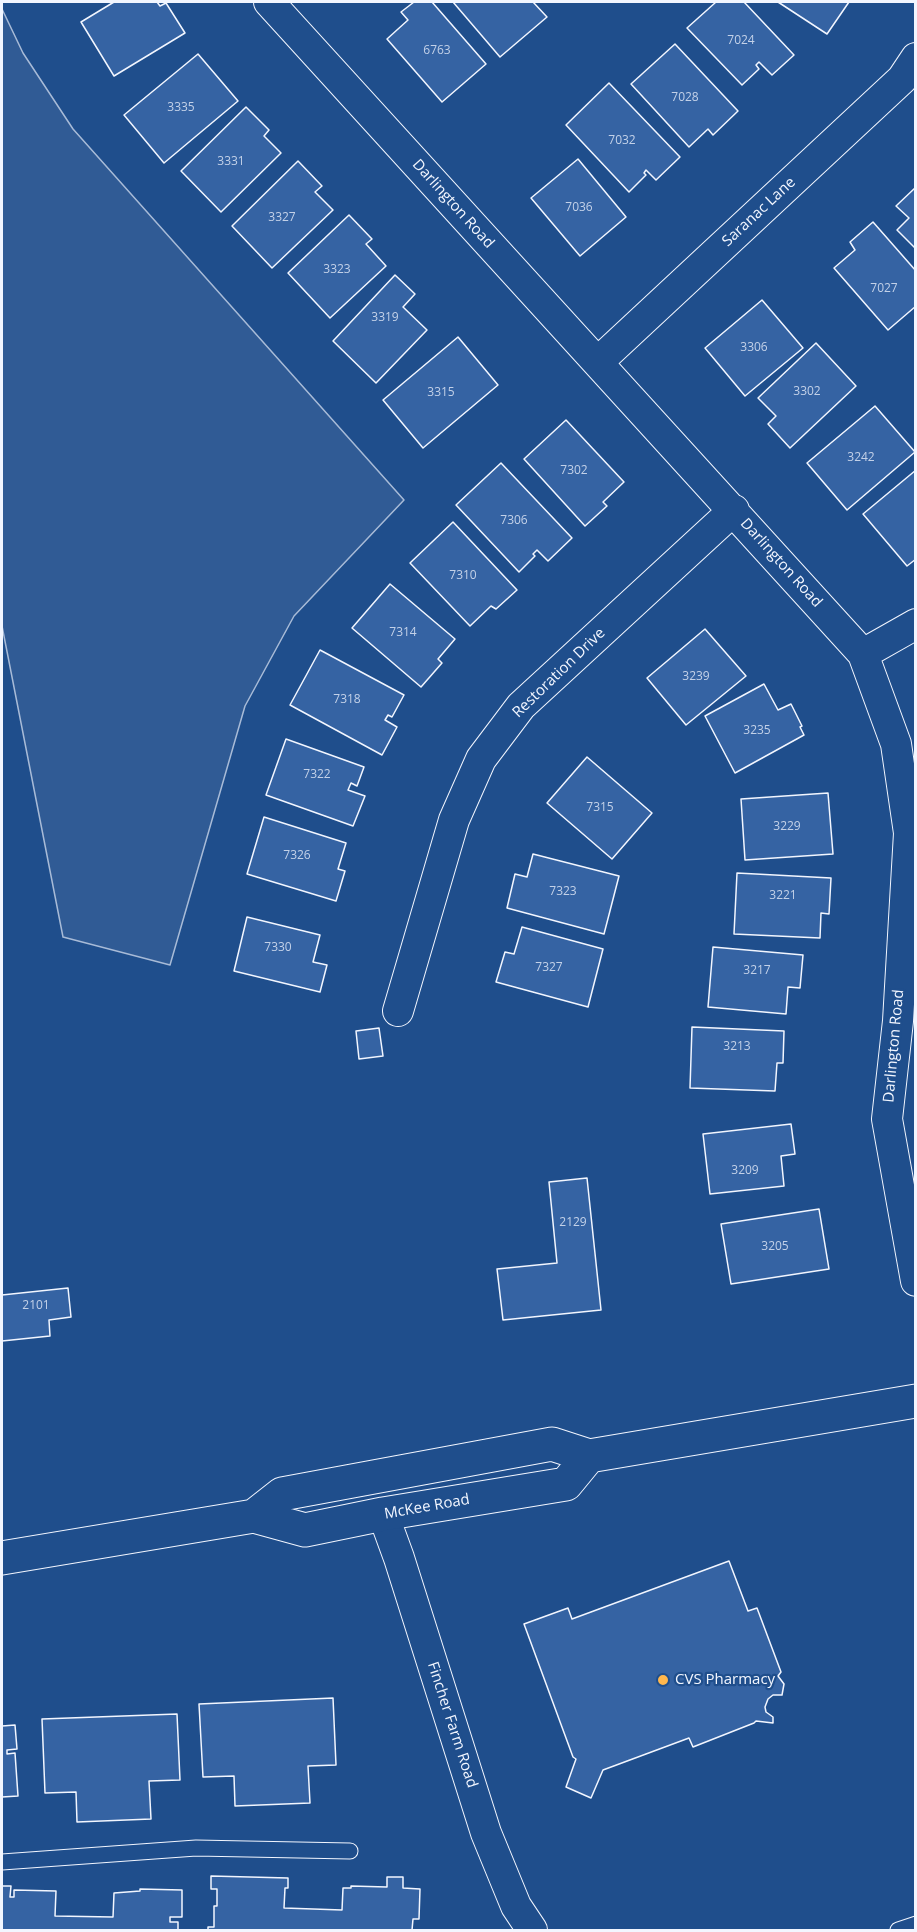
<!DOCTYPE html>
<html>
<head>
<meta charset="utf-8">
<style>
  body { margin:0 }
  #map { position:relative; width:917px; height:1932px; overflow:hidden; background:#1f4e8c; font-family:"Open Sans",sans-serif }
  canvas { display:block }
  .frame { position:absolute; inset:0; border:3px solid #f2f6ff; pointer-events:none }
</style>
</head>
<body>
<div id="map">
<canvas width="917" height="1932"></canvas>
<div class="frame"></div>
</div>
<script>
const context = document.querySelector('canvas').getContext('2d');
context.lineJoin = 'round';
function paint(path, color) { context.fillStyle = color; context.fill(path, 'evenodd'); }
function strokePath(path, color, width, dash) { context.strokeStyle = color; context.lineWidth = width; context.lineCap = dash ? 'butt' : 'round'; context.setLineDash(dash || []); context.stroke(path); }
function label(font, color, halo, rows, align = 'center') {
  context.font = font + ' "Open Sans",sans-serif'; context.lineWidth = 4.5; context.setLineDash([]); context.textBaseline = 'middle'; context.strokeStyle = halo; context.fillStyle = color; for (const [text, x, y, turn = 0] of rows) {
    context.save(); context.translate(x, y); context.rotate((+turn || 0) * Math.PI / 180); context.textAlign = isNaN(turn) ? turn : align; if (halo) context.strokeText(text, 0, 0); context.fillText(text, 0, 0); context.restore();
  }
}
const built = new Path2D(`
  M2,9L23,53L73,129L404,500L294,616L245,706L170,965L63,937L2,626Z`);
paint(built, '#305b95');
strokePath(built, '#a8bbd7', 1.5);
const building = new Path2D(`
  M114,2H157L160,6L166,3L185,33L114,76L81,22Z
  M414,2H432L486,64L442,102L387,39L408,20L401,12Z
  M453,2H533L547,17L500,57Z
  M716,2H744L794,55L772,75L759,62L756,65L759,69L742,85L687,28Z
  M778,2H849L827,34Z
  M675,44L738,111L713,135L708,129L689,147L631,84Z
  M198,54L238,101L164,163L124,115Z
  M609,83L680,157L656,180L646,170L644,173L646,175L629,192L566,125Z
  M246,107L269,130L264,136L281,153L221,212L181,171Z
  M578,159L626,217L580,256L531,198Z
  M298,161L322,186L315,192L333,210L272,268L232,226Z
  M916,187V249L897,230L909,218L896,206Z
  M349,215L372,239L366,244L386,266L330,318L288,273Z
  M873,222L916,271V306L888,330L834,268L855,250L850,242Z
  M395,275L415,294L403,307L427,330L376,383L333,341Z
  M762,300L803,348L745,396L705,348Z
  M458,337L498,385L423,448L383,400Z
  M816,343L856,386L790,448L768,424L776,416L758,398Z
  M875,406L915,452L847,510L807,463Z
  M566,420L624,482L603,502L607,506L585,526L524,459Z
  M501,463L572,538L548,561L537,550L533,554L535,556L519,572L456,505Z
  M916,470V559L907,566L863,514Z
  M453,522L517,590L496,609L491,606L470,626L410,563Z
  M390,584L455,639L438,659L442,663L421,687L352,628Z
  M705,629L746,676L686,725L647,678Z
  M320,650L404,695L392,717L388,715L385,720L397,727L382,755L290,705Z
  M764,684L778,710L791,704L802,726L800,727L804,735L735,773L705,716Z
  M286,739L364,767L357,786L351,783L348,790L365,796L353,826L266,795Z
  M587,757L652,813L612,859L547,803Z
  M828,793L833,854L745,860L741,799Z
  M264,817L346,843L338,869L345,871L336,901L247,874Z
  M533,854L619,876L604,934L507,908L515,874L527,877Z
  M737,873L831,878L829,914L821,913L820,938L734,934Z
  M247,917L320,935L313,962L327,965L320,992L234,971Z
  M522,927L603,949L588,1007L496,982L505,952L514,954Z
  M713,947L803,955L800,988L788,987L786,1014L708,1007Z
  M692,1027L784,1031L783,1063H777L775,1091L690,1088Z
  M379,1028L383,1056L359,1059L356,1031Z
  M791,1124L795,1154L781,1156L784,1186L710,1194L703,1134Z
  M587,1178L601,1310L503,1320L497,1269L557,1263L549,1182Z
  M819,1209L829,1269L731,1284L721,1224Z
  M68,1288L71,1317L49,1320L50,1336L2,1341V1295Z
  M729,1561L748,1611L757,1608L781,1672L778,1676L784,1684L782,1695H773L768,1699L765,1707L766,1712L773,1717V1723L756,1721L754,1723L693,1747L689,1738L603,1770L591,1798L566,1787L576,1759L573,1757L524,1624L568,1608L572,1619Z
  M333,1698L336,1765L308,1766L310,1803L235,1806L234,1776L203,1777L199,1704Z
  M177,1714L180,1780L149,1781L151,1819L77,1822L76,1792L45,1793L42,1719Z
  M15,1725L17,1749L7,1750V1754L15,1753L18,1796L2,1797V1726Z
  M211,1876L288,1878V1888H285L284,1908L342,1910L343,1888H351V1886L387,1887V1877H403V1888L420,1889L419,1919H413L412,1930H208V1927H214V1906H217V1889H211Z
  M2,1886H11L10,1897H14V1890L56,1891L55,1916L113,1917L114,1893L140,1891V1889L182,1890V1917H170V1922H178V1930H2Z`);
paint(building, '#3563a3');
strokePath(building, '#f2f6ff', 1.5);
const service = new Path2D(`
  M2,1862L196,1848L350,1851
  M898,1930L916,1924`);
const minor = new Path2D(`
  M269,2L863,654L896,744L909,833L898,1021L887,1119L916,1281
  M598,362L902,79L916,58
  M863,654L916,624
  M398,1011L454,820L481,759L521,706L734,510
  M383,1514L399,1558L486,1833L516,1906L532,1930`);
const tertiary = new Path2D(`
  M254,1516L282,1494L552,1444L589,1456L916,1401
  M2,1558L254,1516L305,1530L383,1514L566,1484L589,1456`);
strokePath(service, '#f2f6ff', 17);
strokePath(minor, '#f2f6ff', 32);
strokePath(tertiary, '#f2f6ff', 35);
strokePath(service, '#1f4e8c', 15);
strokePath(minor, '#1f4e8c', 30);
strokePath(tertiary, '#1f4e8c', 33);
for (const [x, y, r, color] of [
  [663,1680,6,"#ffb74d"]
]) { const dot = new Path2D(); dot.arc(x, y, r, 0, 2 * Math.PI); context.fillStyle = color; context.fill(dot); strokePath(dot, '#1f4e8c', 2); }
label('12px', '#c3d1e8', null, [
  ["7024",741,41],
  ["6763",437,51],
  ["7028",685,98],
  ["3335",181,108],
  ["7032",622,141],
  ["3331",231,162],
  ["7036",579,208],
  ["3327",282,218],
  ["3323",337,270],
  ["7027",884,289],
  ["3319",385,318],
  ["3306",754,348],
  ["3302",807,392],
  ["3315",441,393],
  ["3242",861,458],
  ["7302",574,471],
  ["7306",514,521],
  ["7310",463,576],
  ["7314",403,633],
  ["3239",696,677],
  ["7318",347,700],
  ["3235",757,731],
  ["7322",317,775],
  ["7315",600,808],
  ["3229",787,827],
  ["7326",297,856],
  ["7323",563,892],
  ["3221",783,896],
  ["7330",278,948],
  ["7327",549,968],
  ["3217",757,971],
  ["3213",737,1047],
  ["3209",745,1171],
  ["2129",573,1223],
  ["3205",775,1247],
  ["2101",36,1306]
]);
label('15px', '#f2f6ff', '#1f4e8c', [
  ["Darlington Road",453,204,48],
  ["Saranac Lane",759,212,-43],
  ["Darlington Road",781,563,48],
  ["Restoration Drive",559,673,-44],
  ["Darlington Road",894,1046,-85],
  ["McKee Road",427,1507,-10],
  ["Fincher Farm Road",452,1725,72]
]);
label('15px', '#f2f6ff', '#1f4e8c', [
  ["CVS Pharmacy",675,1680]
], 'left');
</script>
</body>
</html>
